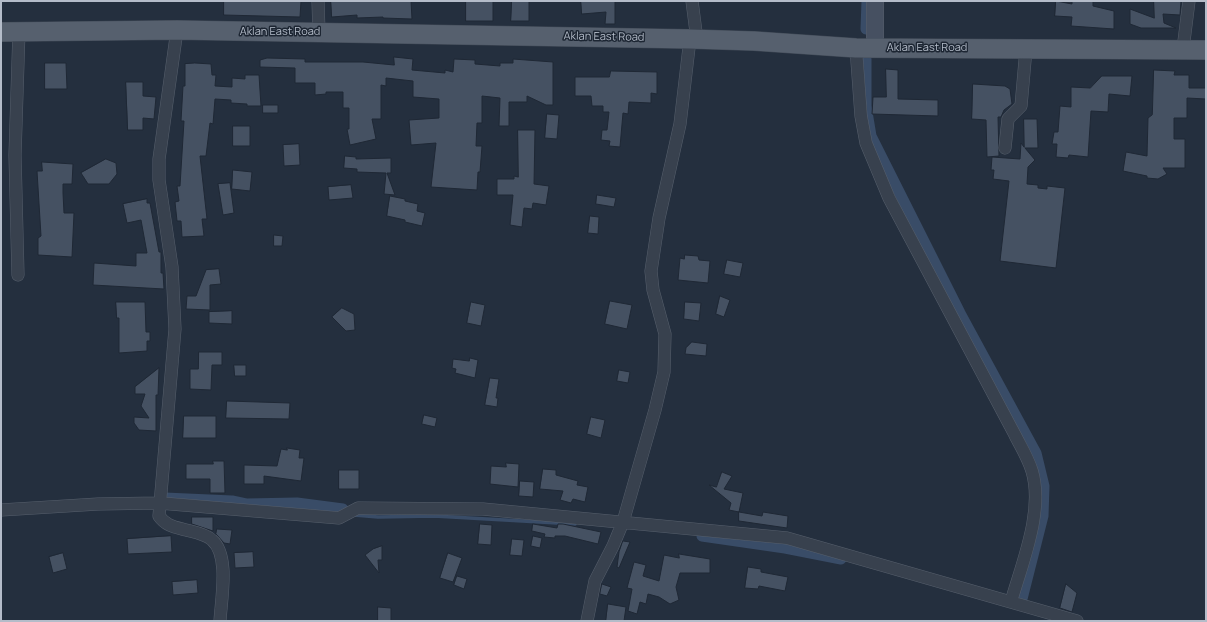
<!DOCTYPE html>
<html>
<head>
<meta charset="utf-8">
<style>
  body { margin:0 }
  #map { position:relative; width:1207px; height:622px; overflow:hidden; background:#242f3e; font-family:Manrope,sans-serif }
  canvas { display:block }
  .frame { position:absolute; inset:0; border:2px solid #b4bcc9; pointer-events:none }
</style>
</head>
<body>
<div id="map">
<canvas width="1207" height="622"></canvas>
<div class="frame"></div>
</div>
<script>
const context = document.querySelector('canvas').getContext('2d');
context.lineJoin = 'round';
function strokePath(path, color, width, dash) { context.strokeStyle = color; context.lineWidth = width; context.lineCap = dash ? 'butt' : 'round'; context.setLineDash(dash || []); context.stroke(path); }
function paint(path, color) { context.fillStyle = color; context.fill(path, 'evenodd'); }
function label(font, color, halo, rows, align = 'center') {
  context.font = font + ' Manrope,sans-serif'; context.lineWidth = 3; context.setLineDash([]); context.textBaseline = 'middle'; context.strokeStyle = halo; context.fillStyle = color; for (const [text, x, y, turn = 0] of rows) {
    context.save(); context.translate(x, y); context.rotate((+turn || 0) * Math.PI / 180); context.textAlign = isNaN(turn) ? turn : align; if (halo) context.strokeText(text, 0, 0); context.fillText(text, 0, 0); context.restore();
  }
}
strokePath(new Path2D(`
  M354,515L378,517L434,516L575,524`), '#394c67', 3.5);
strokePath(new Path2D(`
  M866,29L867,1
  M866,59V106L871,136L960,313L1036,453L1044,486L1043,516L1022,599
  M165,498L232,501L246,504L297,503L343,509
  M702,536L785,548L841,559`), '#394c67', 11);
const building = new Path2D(`
  M224,1H301L300,17L224,15Z
  M331,1H411L412,19L383,18V17L357,18V15L332,17Z
  M466,1H493V21H466Z
  M512,1H529V21H511Z
  M581,1H615V24H605L606,12L582,14Z
  M1056,1L1072,4V1H1093V6L1114,11V29L1071,26L1072,17L1055,16Z
  M1154,1H1181L1180,15L1163,14L1164,23L1176,28H1141L1130,24V9L1154,18Z
  M394,57L413,59L412,70L445,73V70L453,72L454,59L475,60V64L500,66V63H513V59L553,62V105H546L527,96V102H509V126H499L500,98L482,96V123H477L476,146H482L480,172H478L477,190L431,187L436,143L411,145L409,120L439,118V99L413,97V81L386,78V86L381,85V119H372L376,139L350,145L347,129H349V108H343V92H326V94L315,95V83H295V68L260,67V60L267,58L305,59V62H363L394,65Z
  M45,63H66L67,89H45Z
  M195,63L211,64L212,75H216L215,86L232,87V78L245,79V75H259L261,106H247V104L231,103V100L215,99L213,124L210,123L206,156H200L207,219H202L204,236L182,237L181,221H177L175,202L179,201L177,186H180L184,121H181L183,86H185V64Z
  M886,69L898,70V99L938,100V116L872,114L873,97H886Z
  M1154,70L1175,71L1174,75H1189V88H1206V99L1187,98V118H1174V139H1185V168H1163L1167,174L1158,179L1147,178V176L1123,171L1126,152L1147,156L1148,118L1152,115Z
  M611,71L657,72V94L651,93V103L629,102L628,114L623,113L620,147L609,146L610,141L601,140L602,130H607L609,112H603V106H592L591,96H575V77H609Z
  M1102,76H1132L1130,96L1109,94L1108,112L1091,111L1088,157L1069,155L1068,158L1056,157L1057,144H1052L1054,132H1058L1060,106L1071,107V87L1090,88Z
  M126,82H143V96L156,97L154,119L143,118V130H128Z
  M973,84L1005,86L1010,89L1012,104L1004,110L1001,117H998L999,156L987,157L986,120L972,119Z
  M263,105H278V113H263Z
  M547,114L559,115L557,139L545,138Z
  M1024,119H1037L1038,148H1025L1035,160L1028,167L1027,184L1038,185V188L1047,189V186L1065,188L1056,268L1000,261L1009,181L993,179L994,170H991L992,157L1020,159L1021,143L1024,147Z
  M233,126H250V146H233Z
  M518,130H535L534,184L549,186L546,205L533,203L532,209L524,208L522,227L510,225L513,195H497V179H514V176L518,177Z
  M299,144L300,165L284,166L283,145Z
  M345,156L356,157V159L391,158V173H387L395,195L384,194L386,173L357,172V169L344,168Z
  M106,159L116,163L117,174L109,184H88L81,173Z
  M42,162L73,164L72,184H63V193L64,213H74L72,257L38,255V238L41,236L37,171H42Z
  M233,170L252,172L250,191L232,189Z
  M230,183L234,213L223,215L218,184Z
  M351,185L353,198L329,200L328,187Z
  M597,195L616,198L614,207L596,204Z
  M390,196L405,199V201L418,204L417,211L425,213L422,226L405,222V220L387,216Z
  M147,199V203H150L159,252H161V273H163L164,289L93,285L94,263L136,266V253H147L141,220L127,223L123,204Z
  M590,216L599,217L598,234L588,233Z
  M274,235L283,236L282,246H274Z
  M685,255L698,256L699,260L710,261L708,283L678,280L680,258L684,259Z
  M727,260L743,263L740,277L724,274Z
  M219,269L221,284L210,285V310L186,309L187,296H196L206,270Z
  M720,296L730,300L724,317L716,314Z
  M610,301L632,305L627,329L605,324Z
  M116,302H145L146,332H150V341H147V351L119,353V318H117Z
  M471,302L485,305L481,326L467,323Z
  M685,302L701,303L699,321L684,319Z
  M342,308L354,314L355,330L346,331L332,317Z
  M232,311V324L209,323V312Z
  M692,342L707,344L706,356L685,354L686,348Z
  M199,352H222V365H212L211,390L190,389V369H198Z
  M470,358L478,360L475,378L455,373L456,369L452,368L453,359L469,361Z
  M234,365H246V376H235Z
  M159,368L158,395H156V431L139,430L134,423V417L149,418L141,406L145,394H135V387Z
  M619,370L630,372L628,383L617,381Z
  M490,378L499,379L496,398H498L497,407L485,405Z
  M227,401L290,403L289,419L226,418Z
  M424,415L437,418L435,427L422,424Z
  M184,416H216V438H183Z
  M591,417L605,420L601,438L587,434Z
  M287,448L300,450L299,458H304L301,481L264,476V484H244V465L277,466L281,449L287,450Z
  M213,461H224L225,493H210V479H186V464H213Z
  M506,463L519,464L518,487L490,484L491,466L506,467Z
  M543,469L556,470V475L578,481L577,485L588,487L585,502L573,499L571,503L560,500L563,491L540,489Z
  M339,470H359V489H339Z
  M722,472L732,476L724,489L743,493L739,512L729,510L731,503L709,485L716,487Z
  M520,481L534,482L533,497L519,496Z
  M739,512L762,516L763,512L788,516L787,528L739,521Z
  M192,517H213V531L192,524Z
  M480,524L492,525L491,545L478,544Z
  M533,524L557,528L558,524H563L601,532L598,544L565,536H555V538L544,537L545,534L532,531Z
  M217,529L232,530L230,544L224,543L216,534Z
  M171,536L172,552L128,554L127,539Z
  M533,536L542,538L540,548L531,546Z
  M512,539L524,540L522,556L510,555Z
  M623,541L630,542L619,568L617,567L619,552Z
  M382,546V560H378L379,573L365,555L373,549Z
  M253,552L254,567L235,568L234,553Z
  M63,553L67,569L53,573L49,557Z
  M448,553L462,558L453,582L440,578Z
  M679,554L710,559V573H680L676,587L679,600L670,604L659,597L648,594L646,604L640,602L637,614L628,611L632,589L627,588L634,562L646,565L643,576L659,581L664,555L679,558Z
  M748,567L761,569V572L788,577L785,591L759,586L758,589L745,588Z
  M457,576L467,579L464,589L454,585Z
  M197,580L198,593L173,595L172,582Z
  M602,584L611,587L607,596L600,594Z
  M1066,584L1077,593L1072,612L1060,608Z
  M608,604L626,607L624,621H606Z
  M378,607L391,608V621H378Z`);
paint(building, '#455162');
strokePath(building, '#1f2835', 1);
const street = new Path2D(`
  M318,1L319,32
  M692,1L697,40
  M177,30L159,159V180L172,267L175,329L159,516C166,526 175,527 186,530C194,532 206,534 212,540C230,555 221,600 220,621
  M856,48L861,116L866,143L889,198L1015,435C1021,447 1028,458 1032,471C1044,511 1022,563 1011,602
  M1183,49L1189,1
  M1005,148L1008,119L1021,106L1026,49
  M18,275L15,155L19,31
  M1,510L98,504L159,503L339,518L358,508L483,509L787,538L1077,621
  M587,621L595,581L613,546L623,522L655,410L664,372L665,334L653,290L651,271L659,218L680,124L690,39`);
const secondary = new Path2D(`
  M875,48V1`);
const primary = new Path2D(`
  M1,32L177,30L690,39L754,41L856,48L1206,50`);
strokePath(street, '#565f6c', 13);
strokePath(secondary, '#565f6c', 18);
strokePath(primary, '#414a57', 20);
strokePath(street, '#38414e', 12);
strokePath(secondary, '#465061', 17);
strokePath(primary, '#56606e', 19);
label('11px', '#b4bcc9', '#1d2633', [
  ["Aklan East Road",280,32],
  ["Aklan East Road",604,37,1],
  ["Aklan East Road",927,48]
]);
</script>
</body>
</html>
